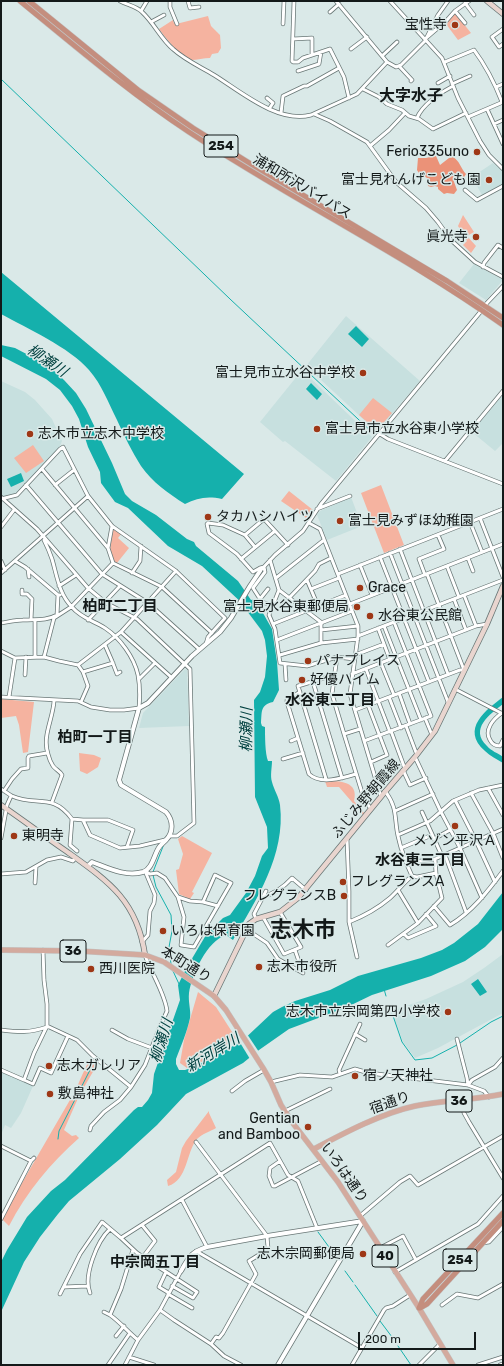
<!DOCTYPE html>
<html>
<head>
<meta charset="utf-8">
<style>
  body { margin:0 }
  #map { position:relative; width:504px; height:1366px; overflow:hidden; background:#dae9e8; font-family:Rubik,sans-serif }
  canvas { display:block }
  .frame { position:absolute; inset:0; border:2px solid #131919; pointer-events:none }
  .scale { position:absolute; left:358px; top:1332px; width:118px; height:18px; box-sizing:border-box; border:2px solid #131919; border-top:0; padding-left:5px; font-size:12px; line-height:14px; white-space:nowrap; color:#131919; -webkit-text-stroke:3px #dae9e8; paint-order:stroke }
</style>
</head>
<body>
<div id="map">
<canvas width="504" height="1366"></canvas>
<div class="frame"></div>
<div class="scale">200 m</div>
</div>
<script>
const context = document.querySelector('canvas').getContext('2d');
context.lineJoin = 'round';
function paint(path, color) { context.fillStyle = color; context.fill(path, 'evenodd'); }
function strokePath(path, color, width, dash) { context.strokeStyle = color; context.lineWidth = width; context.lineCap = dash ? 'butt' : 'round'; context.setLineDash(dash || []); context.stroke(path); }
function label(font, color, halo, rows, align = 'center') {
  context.font = font + ' Rubik,"Noto Sans JP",sans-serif'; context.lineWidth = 3; context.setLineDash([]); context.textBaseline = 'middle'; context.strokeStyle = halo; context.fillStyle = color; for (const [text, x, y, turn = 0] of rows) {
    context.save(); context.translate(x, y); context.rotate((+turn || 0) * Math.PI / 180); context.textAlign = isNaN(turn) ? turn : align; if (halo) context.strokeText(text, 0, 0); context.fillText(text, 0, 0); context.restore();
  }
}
paint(new Path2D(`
  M493,163L503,171V184L482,195L472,177Z
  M474,264L503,280L486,300L459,283Z
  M346,316L420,381L378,430L376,431L306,366Z
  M302,370L372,437L336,481L285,441L283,442L260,422Z
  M1,381L25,392L35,400L52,419L62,441L60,446L54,454L16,494L4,497L2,496L1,492Z
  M503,393V444H502L495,451L472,432Z
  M351,497L362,526L327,540L317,515L320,511Z
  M185,669L187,670L189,726L139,728L143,713Z
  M503,954V1013L438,1048L415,1058L403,1042L392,1011L426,999L463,982L484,968Z
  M1,1071L33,1086L21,1113L11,1128L5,1125L1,1135Z`), '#c7e0df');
paint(new Path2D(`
  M455,13L471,33L458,40L446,24Z
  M208,16L211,26L220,35L221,48L218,53L212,54L210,58C204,58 197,60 191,60C181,58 165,37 159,29L173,20L174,23L176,24Z
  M463,215L474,232L467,236L476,246L471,253L463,245L467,241L458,226Z
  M373,398L392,413L378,429L376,430L359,415Z
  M33,445L44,461L26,473L14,458Z
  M381,485L404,545L384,553L361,493Z
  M289,491L313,510L306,518L281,501Z
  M115,528L122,533L118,538L129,548L117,563L114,561L110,550L113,529Z
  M1,699L34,702L28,752L23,753L19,725L16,716L1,718Z
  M79,753L94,755L101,758L98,767L87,774L80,771Z
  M325,781C340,781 359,781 354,801L365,814L364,816L339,787H327Z
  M182,836L212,853L192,892L194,893L190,899L179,894L176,870L179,869L183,854L178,839Z
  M198,992L216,1007L236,1038L206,1060L187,1068L180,1063L184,1040Z
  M92,1058L98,1063L79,1096L64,1130L72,1136L76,1135L79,1138C50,1164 27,1191 9,1226L2,1219C25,1176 50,1135 74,1093C79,1084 86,1063 92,1058Z
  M209,1111V1113L216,1128C211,1131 202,1134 197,1139C186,1152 188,1180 168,1186L167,1180L176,1172L182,1148L186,1141Z`), '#f5b3a0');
paint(new Path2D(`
  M434,156H436L440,165L449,158L453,157C460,161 461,169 466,174L463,179L456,180L455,178L453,179L457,190L454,194L447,193L444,194L438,189V187L435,186L431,187L428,186L427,178L424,176L421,177L417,170L418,158H426Z`), '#eb9278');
paint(new Path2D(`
  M1,272L244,474L222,499C207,496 197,498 185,504C169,494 152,482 141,466C132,452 124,435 117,420C108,402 102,385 89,370C69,347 28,329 1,314Z
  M356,326L369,339L362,347L348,334Z
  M1,345L15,348L36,359L52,369L64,380L76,393L86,409L112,463L125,494L132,501L156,515L187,539L194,542L196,546L238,581L251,600L255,599L272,629L277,662L279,690L273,702C260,705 262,712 261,723L262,726L265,727C265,735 265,754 268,761H272C272,767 270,776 272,782C274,790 279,797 280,805C286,855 256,900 233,940L226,935C207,941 192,974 189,993C188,1002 191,1010 190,1018C187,1032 181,1046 176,1059V1064L179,1070H185L194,1067L233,1046L240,1043L273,1012L282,1007L295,1001L330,990L358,976L421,958L442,950L454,943L478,924L503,892V929L485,947L465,961L431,976L372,995L345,1008L289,1029L259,1050L243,1063L186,1094L157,1125L120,1159L69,1201L58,1214L40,1237L24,1262L1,1312V1262L7,1250L27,1217L51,1191L65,1180L134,1110L138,1107H142L148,1100L152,1093L154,1074L180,1000L178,985L187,967L206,935L223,918L230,915L246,893L255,876L262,856L268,848L267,827L255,797L254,700L260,692L265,677L267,656L265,640L262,631L247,611L243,604L202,566L168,546L128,508L115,502L101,483L100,472L88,447L79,419L72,406L60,390L46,379L1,356Z
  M311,383L322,394L317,400L306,389Z
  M21,473L24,481L11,487L7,479Z
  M503,697V704C490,714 469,729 487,746C491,751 498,753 503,757V763C497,759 490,756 485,751C460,729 486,710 503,697Z
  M478,979L487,992L480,996L471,984Z`), '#15b0ac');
paint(new Path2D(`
  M247,1034L259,1052L250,1059L239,1041Z`), '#dae9e8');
strokePath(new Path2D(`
  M1,79L230,299L374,434
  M153,872L164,844
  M153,875L156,887L171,915L172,931L169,947L171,964
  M173,971L179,984
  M384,989L386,996
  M391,1010L402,1042L415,1060L432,1058L457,1045
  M460,1043L491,1022L503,1016
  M58,1139L59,1131L91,1068
  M318,1232L337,1258
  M345,1271L353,1282
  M355,1285L377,1316
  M380,1321L392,1337
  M398,1346L411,1365`), '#15b0ac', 1);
const minor = new Path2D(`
  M120,1C127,5 136,6 142,12C154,23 161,39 173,49C185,60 201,67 214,75C240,91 278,124 311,115L357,94L387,62
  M170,1V7L177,24
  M188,1L190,8L199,7
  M294,1L292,61L293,62H298L303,58L330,49L344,77L349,98
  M336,1L387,62L396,67L401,65L426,40
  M390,1L442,58L458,98L480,141L489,155L503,169
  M465,3L474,15
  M141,11L147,1
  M455,11L465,23
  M330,12L339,4
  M151,22L164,15
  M283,24L284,1
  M503,29L492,37L499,47L503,44
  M427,37L438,15L448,1
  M293,39L312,38V55
  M425,39L447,20L455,11L469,1
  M351,49L367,37
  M382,56L397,42
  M445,62L474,50C486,66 495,84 502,102
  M399,66L412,80L411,81
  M298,71L319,64L321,52
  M438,83L450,76
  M452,84L470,76
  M496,87L503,84
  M363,89L379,97L387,104L402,110L409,116L419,119L433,129L466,113
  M267,98L273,103L269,109
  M487,109L503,144
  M281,113L283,96L304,86H307L339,68
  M314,114L330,121L367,142L396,182L426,208L438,222L451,240L475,262L503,277
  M468,117L503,102
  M417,118C422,105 441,92 453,86
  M494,124L503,120
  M370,146L389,130L405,113
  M465,190L477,200L503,186
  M483,267L484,263L498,245L503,248
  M485,305L503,286
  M380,434L388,439L503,484
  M445,461L503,391
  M42,469L108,548L113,563L162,587L212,633
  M26,485L102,574L148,603L199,649
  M55,485L74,470
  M1,497L37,529L88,588L106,603L137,619L190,669L194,823L177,836H169
  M1,499L17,495L60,449L63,447L88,496L112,526L176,571L225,618L208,637L206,644
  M317,509L350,496
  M480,518L503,577
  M470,522L482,552
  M309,523L320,529L358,626V636L350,694L381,797
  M1,527L14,510
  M245,535L264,519L288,545
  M255,547L245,535L223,525L208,523L207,524L209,533L237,554L253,572L260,568L264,567L265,572L253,588L262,602L273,606
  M108,548L112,526
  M400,549L448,674
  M390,553L448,702
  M380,557L429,682
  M468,558L473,571
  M241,559L275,531
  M270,560L279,590L322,623
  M1,561L5,570
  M15,561L25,567L58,595H60
  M360,565L372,595
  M447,566L459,597
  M28,569L29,577
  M260,571L275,555L303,531L321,504L482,310
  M1,573L88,496
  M132,573L140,561L141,546
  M338,574L503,509
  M425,575L419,559L444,549L438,535
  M276,578L324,540
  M307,580L318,606
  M59,586L76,575
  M311,589L339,578
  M22,590V594H27L32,599L31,620
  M279,590L269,615L275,629L280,663L307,666L337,657L354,659
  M464,595L476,626
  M289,598L315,571L319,564L331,558
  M260,599L268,589
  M454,599L466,630
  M350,604L503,544
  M35,620V657
  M88,620L120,586
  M1,623C8,622 16,620 23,620C35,619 46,621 57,615L58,595
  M273,624L346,595
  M384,626L421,720
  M378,628L390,660
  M321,630L358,626
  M121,632L171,677
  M358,636L503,580
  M277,640L352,611
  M321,643V623
  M105,645L112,661L117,674L120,672
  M1,651L15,658L44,657L59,661L78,665L121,632L176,571
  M280,655L321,643L358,639
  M355,655L384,644
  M44,657L54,618L71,607L113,563
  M337,657L332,694L344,734
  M381,663L394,695
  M285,664L286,680
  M78,665L83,672L88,686L81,702
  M366,669L390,732
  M83,672L113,663
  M352,674L476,626L487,624
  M25,675L26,657
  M139,679L155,663
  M313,682L342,778
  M455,689L503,714
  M300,692L287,700V702L309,774C320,785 343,778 356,774
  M399,693L410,724
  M1,697L78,701L91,707L110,710H124L139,708C140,697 140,686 138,675C134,657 120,638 105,628C94,621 81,618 72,607C59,594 57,576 52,559C50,553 47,546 44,540
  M9,697L15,658
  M389,697L401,728
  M368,705L387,755L371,762
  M355,710L460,670H464L427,574
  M502,713C493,719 484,730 490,740C492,744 496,746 500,746L503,740
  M425,718L432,735
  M406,726L417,755
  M360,729L344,734L364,799L371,809
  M391,731L405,769
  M291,741L298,738
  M364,741L431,716L394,622
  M415,757L441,812L460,848L482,898
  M283,759L303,753
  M403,770L410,785L426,778
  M326,779L298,686L334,675
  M488,788L503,815
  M1,789C5,791 8,794 12,796C36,807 52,792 72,819L83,820L90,835L120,848L140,846L165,840
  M4,791L12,779L21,769L28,768V758L29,756L47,753
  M385,791C398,808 394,818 398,836C401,850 406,863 412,876
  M471,793L493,833L503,858
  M455,800L476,841L495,882
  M52,802L62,775C60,771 56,770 53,766C51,763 49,758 48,754C42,736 53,719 54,701
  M395,811L433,794
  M422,812L442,856
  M72,819L70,845L77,851
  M83,820H108L133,830L127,847
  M398,835L430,821L453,801L479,790L503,785
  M1,838L7,805L11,796
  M347,839L349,891V922L357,957
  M434,839L450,830
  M401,848L432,835
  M445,855L466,912
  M407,863L435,859L503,829
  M145,871L150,874L157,873L165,878L178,897L184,917L181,945L194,947L231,883L215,875L203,902L190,901L178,897
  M1,874L26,872L47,860L61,857L73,861L75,858
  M35,883L36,867
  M398,890L418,923
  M262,898C275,892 282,889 292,878L306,890
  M203,902L218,906
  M434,906L450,925C472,912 488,891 503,871
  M263,917L284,954L301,947L280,912
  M256,919L254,914L266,891
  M349,922C364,916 377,909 390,898C398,891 403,883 412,876L417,877L436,873
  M246,929L267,943L278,959L303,973L295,950
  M404,934L408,938L436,926L426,914
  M142,942L148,935L150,911L154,903L155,895L145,871
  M388,945L418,923L442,898L436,873L435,859
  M47,1026L77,1040L93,1056L131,1087
  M1,1030C18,1032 30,1033 47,1027
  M112,1030L128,1039L152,1048
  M355,1034L365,1040
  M457,1039L467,1078L468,1085
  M1,1070L24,1080L34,1053L47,1026V1004L44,980L43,950
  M340,1074L339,1070L360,1024
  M24,1080L33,1084L40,1068L51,1073L68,1036
  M271,1082L300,1075L332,1077L355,1069L369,1073L468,1085L484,1091L489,1097
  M468,1085L472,1080L495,1067L503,1058
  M232,1091L245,1081L264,1070
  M462,1101L464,1113L469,1122L503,1178
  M285,1111L330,1089
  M90,1130L91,1126L104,1112L120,1100L131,1087L145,1065L159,1029L167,1011C165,993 151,973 145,955
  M196,1142L267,1236L268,1248L267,1250L249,1261L256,1274L223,1333L219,1338L216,1337L211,1344
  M1,1146L31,1161
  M280,1161L270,1168L269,1176L273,1186H275L322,1161
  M182,1200L207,1247
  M360,1216L400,1182L410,1176L418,1185L503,1136
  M1,1219L31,1161L34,1158
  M142,1225L155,1241L143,1257
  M121,1238L270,1143L288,1175L298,1181L317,1228
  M482,1243L489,1242L503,1227
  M380,1248L403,1236L416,1260
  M133,1250L121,1289L110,1315C120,1322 128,1332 138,1340
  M196,1251L362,1348
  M166,1272L159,1287L169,1293
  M395,1272L478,1224L503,1196
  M64,1287L87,1286
  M90,1293C83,1276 97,1241 110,1229
  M60,1294L80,1254L102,1222L121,1238L137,1253L197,1292L193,1298L172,1286
  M168,1294L192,1308
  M442,1305L457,1294L478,1298L503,1284
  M160,1310L174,1320L211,1344L224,1356L241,1365
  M104,1312L110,1315
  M116,1336L124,1326
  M129,1357L154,1365
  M108,1365L130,1333
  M125,1365L138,1340L160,1310L181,1271
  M352,1365L384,1310L386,1308L393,1306L410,1295
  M419,1365L440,1344
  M478,1365L503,1357
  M500,1365L503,1364`);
const tertiary = new Path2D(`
  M88,866L92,862C108,868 125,877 143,872C152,869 154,856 158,849C160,845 163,843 166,840C174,832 173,820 166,812L121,785L119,780L139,708L148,703L192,656L220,632L231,618L250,586L260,571
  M181,1271C189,1257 191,1252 207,1247L267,1236L363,1221
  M278,1365L363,1221`);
const secondary = new Path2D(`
  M487,1L503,14
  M1,805C23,820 44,836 66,851C108,881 137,900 145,955
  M214,996L249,924L256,919L280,912L298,898L384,793L415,757L435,731L487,624L503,586`);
const primary = new Path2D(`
  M1,950L79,951L145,955L164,962L214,996L226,1010L263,1068L271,1082L281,1105L292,1122L338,1182L419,1308L453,1365
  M314,1149C344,1133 382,1113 415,1106C444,1100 474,1100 503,1094`);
const trunk = new Path2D(`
  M20,1C75,46 130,93 189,132C292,200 403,254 503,325
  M29,1L138,90L193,128L251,164L447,281L503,318
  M419,1308L423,1299L503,1213
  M420,1308L427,1304L503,1221`);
strokePath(minor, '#697776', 4.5);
strokePath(tertiary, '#697776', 5.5);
strokePath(secondary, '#697776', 6);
strokePath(primary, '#c2c3c3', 6);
strokePath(trunk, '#c2c3c3', 6);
strokePath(minor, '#fff', 3);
strokePath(tertiary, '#fff', 4);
strokePath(secondary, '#e9d5cf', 4.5);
strokePath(primary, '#d3aa9e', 5);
strokePath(trunk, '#c48e7e', 5);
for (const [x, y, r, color] of [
  [455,25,4,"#9e3716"],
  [477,152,4,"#9e3716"],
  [489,180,4,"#9e3716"],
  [476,237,4,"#9e3716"],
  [363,373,4,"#9e3716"],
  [317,429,4,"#9e3716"],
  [30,434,4,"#9e3716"],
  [208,517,4,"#9e3716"],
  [340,521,4,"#9e3716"],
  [360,588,4,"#9e3716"],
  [357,607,4,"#9e3716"],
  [370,616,4,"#9e3716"],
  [308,661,4,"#9e3716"],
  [302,680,4,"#9e3716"],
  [455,826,4,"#9e3716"],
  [14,836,4,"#9e3716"],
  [343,882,4,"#9e3716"],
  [344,896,4,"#9e3716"],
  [163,931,4,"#9e3716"],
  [259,967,4,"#9e3716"],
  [91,969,4,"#9e3716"],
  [448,1012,4,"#9e3716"],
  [49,1066,4,"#9e3716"],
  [355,1076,4,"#9e3716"],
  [50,1094,4,"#9e3716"],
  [308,1127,4,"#9e3716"],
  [363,1254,4,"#9e3716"]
]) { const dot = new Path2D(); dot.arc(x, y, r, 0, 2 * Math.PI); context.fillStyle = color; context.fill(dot); strokePath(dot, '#dae9e8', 1.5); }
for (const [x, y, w] of [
  [221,146,34],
  [73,951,26],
  [459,1101,26],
  [385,1256,26],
  [460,1260,34]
]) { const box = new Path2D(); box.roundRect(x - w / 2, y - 11, w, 22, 3); context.fillStyle = '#dae9e8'; context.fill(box); strokePath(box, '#131919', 1); }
label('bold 13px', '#131919', null, [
  ["254",221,146],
  ["36",73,951],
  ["36",459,1101],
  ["40",385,1256],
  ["254",460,1260]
]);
label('14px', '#131919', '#dae9e8', [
  ["宝性寺",447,25,"right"],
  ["Ferio335uno",469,152,"right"],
  ["富士見れんげこども園",481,180,"right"],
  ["眞光寺",468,237,"right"],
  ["富士見市立水谷中学校",355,373,"right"],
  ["富士見市立水谷東小学校",325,429],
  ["志木市立志木中学校",38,434],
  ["タカハシハイツ",216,517],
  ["富士見みずほ幼稚園",348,521],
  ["Grace",368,588],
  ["富士見水谷東郵便局",349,607,"right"],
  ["水谷東公民館",378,616],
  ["パナプレイス",316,661],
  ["好優ハイム",310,680],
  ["東明寺",22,836],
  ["メゾン平沢Ａ",455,841,"center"],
  ["フレグランスA",351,882],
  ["フレグランスB",336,896,"right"],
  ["いろは保育園",171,931],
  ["志木市役所",267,967],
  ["西川医院",99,969],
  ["志木市立宗岡第四小学校",440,1012,"right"],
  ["志木ガレリア",57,1066],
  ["宿ノ天神社",363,1076],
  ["敷島神社",58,1094],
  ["Gentian",300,1119,"right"],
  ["and Bamboo",300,1135,"right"],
  ["志木宗岡郵便局",355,1254,"right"]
], 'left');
label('14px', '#131919', '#dae9e8', [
  ["浦和所沢バイパス",302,187,31],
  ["ふじみ野朝霞線",366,799,-50],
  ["本町通り",186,965,32],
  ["宿通り",390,1103,-19],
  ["いろは通り",344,1173,55]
]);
label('italic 15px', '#00403f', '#dae9e8', [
  ["柳瀬川",47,361,34],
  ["柳瀬川",247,730,-89],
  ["柳瀬川",162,1041,-73],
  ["新河岸川",213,1053,-31]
]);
label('bold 15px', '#131919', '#dae9e8', [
  ["柏町二丁目",120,607],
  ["水谷東二丁目",330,701],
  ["柏町一丁目",95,738],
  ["水谷東三丁目",420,861],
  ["中宗岡五丁目",155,1263]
]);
label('bold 16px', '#131919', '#dae9e8', [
  ["大字水子",411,96]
]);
label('bold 22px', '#131919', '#dae9e8', [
  ["志木市",303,931]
]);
</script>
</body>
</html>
